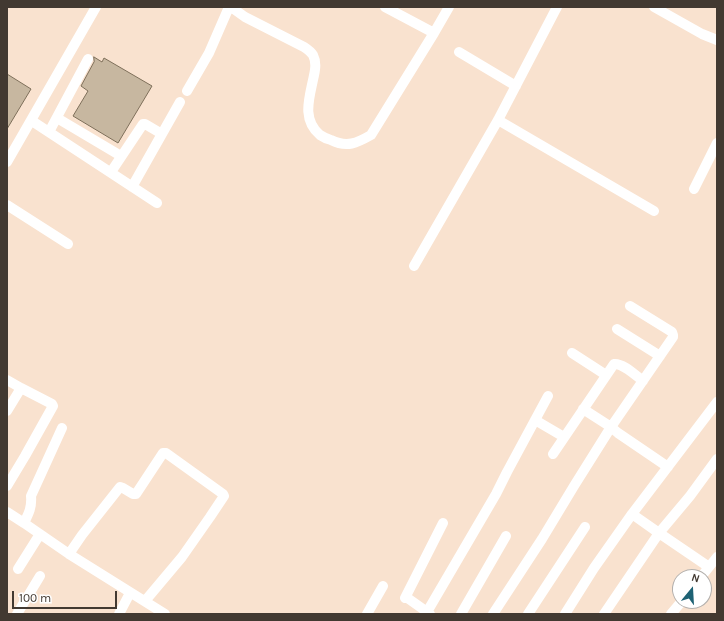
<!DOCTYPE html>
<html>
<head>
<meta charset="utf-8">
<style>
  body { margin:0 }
  #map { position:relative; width:724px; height:621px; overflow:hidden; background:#f9e2cf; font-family:Karla,sans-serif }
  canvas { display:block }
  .frame { position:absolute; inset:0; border:8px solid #423931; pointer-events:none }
  .north { position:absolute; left:672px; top:569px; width:40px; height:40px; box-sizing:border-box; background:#fff; border:1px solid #b3b0ad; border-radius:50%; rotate:18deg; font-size:11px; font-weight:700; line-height:16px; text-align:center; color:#423931 }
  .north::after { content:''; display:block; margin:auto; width:14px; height:18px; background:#1e6274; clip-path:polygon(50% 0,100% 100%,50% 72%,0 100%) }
  .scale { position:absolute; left:12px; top:591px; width:105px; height:18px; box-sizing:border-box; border:2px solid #423931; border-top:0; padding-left:5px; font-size:12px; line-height:14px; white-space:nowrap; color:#423931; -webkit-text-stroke:3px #fff; paint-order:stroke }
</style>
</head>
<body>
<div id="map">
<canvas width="724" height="621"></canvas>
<div class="frame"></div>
<div class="north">N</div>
<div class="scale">100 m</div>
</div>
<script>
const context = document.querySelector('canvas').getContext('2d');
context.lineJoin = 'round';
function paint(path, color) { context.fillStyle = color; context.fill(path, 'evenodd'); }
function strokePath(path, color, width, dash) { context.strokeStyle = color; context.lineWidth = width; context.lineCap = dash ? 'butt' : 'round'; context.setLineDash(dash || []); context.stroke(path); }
const building = new Path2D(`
  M94,57L102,62L104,58L152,86L118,143L73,116L88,91L81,86L94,62Z
  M7,74L31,89L7,129Z`);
paint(building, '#c7b7a0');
strokePath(building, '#7e6f5a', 1);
strokePath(new Path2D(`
  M231,7L245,17L304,47C307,49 311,52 313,55C317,63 315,71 313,80C309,99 302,120 320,135C323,137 327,139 331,140C347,148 357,143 371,135L434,33L449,7
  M385,7L434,33
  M654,7L702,34L717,40
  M459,52L516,86
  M187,91L209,53L229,7
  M57,118L121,156
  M498,120L654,211
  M32,121L157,203
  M49,132L88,59
  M7,162L96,7
  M111,172L143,124H145L162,134
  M132,187L180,102
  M694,189L717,143
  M7,205L68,244
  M414,266L498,120L557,7
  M630,306L672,332L673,335V337L611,427L618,433L668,467
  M617,329L660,356
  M572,353L606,375
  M7,380L21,388L52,404L53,406L25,456L7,486
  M7,411L21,388
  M535,420L564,437
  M553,454L614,364C623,363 635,375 643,381
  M7,512L24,523L69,554L165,614
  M24,523C29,513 32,507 31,496L62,428
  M69,554L82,535L120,487L123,488L133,494H136L163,453H166L223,494L224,496L210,517L182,557L145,601
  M709,567L659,533L632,514L717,402
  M18,569L40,534
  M701,577L717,557
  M406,597L430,614
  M405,598L443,523
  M427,612L496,494L507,472L548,396
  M17,614L40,576
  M119,614L130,593
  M367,614L383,586
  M461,614L506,536
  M493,614L542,539L574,486L611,427L583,409
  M528,614L585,527
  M565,614L594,568L632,514
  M604,614L659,533L690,496L717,459
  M671,614L682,601`), '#fff', 10);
</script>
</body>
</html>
